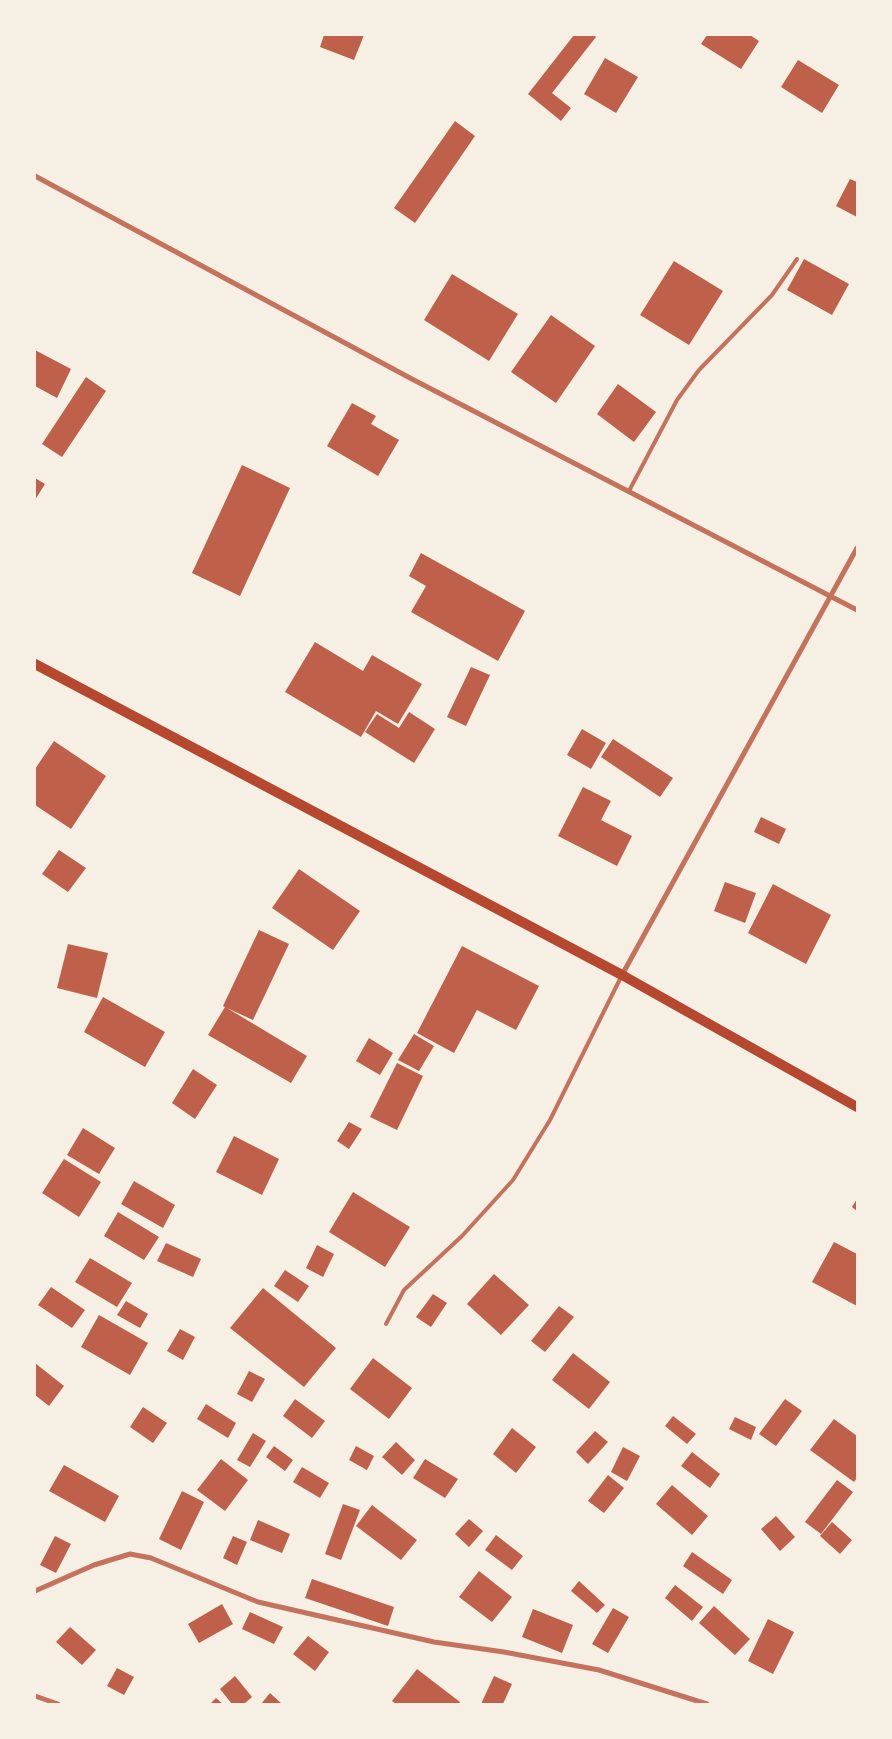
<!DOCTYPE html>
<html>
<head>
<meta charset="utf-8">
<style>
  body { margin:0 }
  #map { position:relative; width:892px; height:1739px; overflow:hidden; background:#f6efe4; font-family:"Alegreya Sans",sans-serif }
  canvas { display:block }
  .frame { position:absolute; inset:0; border:36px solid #f6efe4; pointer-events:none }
</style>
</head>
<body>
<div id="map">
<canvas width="892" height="1739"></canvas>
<div class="frame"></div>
</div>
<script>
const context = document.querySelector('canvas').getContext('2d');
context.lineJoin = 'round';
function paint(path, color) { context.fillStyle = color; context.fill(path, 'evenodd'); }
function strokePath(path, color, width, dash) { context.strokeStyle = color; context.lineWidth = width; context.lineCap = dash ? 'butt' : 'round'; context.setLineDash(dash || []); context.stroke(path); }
paint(new Path2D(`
  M324,35H364L354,60L320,47Z
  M574,35H594L596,37L552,93L571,108L561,121L528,94Z
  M707,35H750L759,41L741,69L701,44Z
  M605,58L638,77L616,113L584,94Z
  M798,60L839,85L822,113L781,87Z
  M455,121L475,136L415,223L394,208Z
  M850,179L857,182V217L836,206Z
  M804,259L849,284L832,315L787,290Z
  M674,261L723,291L689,345L640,315Z
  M452,274L518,314L489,361L424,320Z
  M551,315L595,346L556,403L511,372Z
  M35,350L71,369L57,398L35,386Z
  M86,377L106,391L62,457L42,444Z
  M618,384L656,412L634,442L597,414Z
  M352,403L376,416L371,424L399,440L378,476L327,446Z
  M242,465L290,488L240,596L192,573Z
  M35,478L45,484L35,500Z
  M421,553L525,611L498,661L411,612L426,586L409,576Z
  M315,642L363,671L372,655L422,684L398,724L376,711L361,737L285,692Z
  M471,667L490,675L466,726L447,717Z
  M409,712L435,729L414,763L365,732L377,714L399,728Z
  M582,729L606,743L591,769L567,755Z
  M613,739L673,778L660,797L601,757Z
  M54,741L106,776L71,829L35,805V769Z
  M583,787L611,801L601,820L632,836L617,866L558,836Z
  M761,817L786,829L779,844L754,832Z
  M59,850L86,868L68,892L42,874Z
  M299,869L360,911L333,950L272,908Z
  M725,882L756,893L745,923L714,911Z
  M773,884L831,915L806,964L748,933Z
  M259,930L289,944L253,1020L227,1008L307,1056L291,1083L208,1035L225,1007L223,1006Z
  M68,944L108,953L97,998L57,988Z
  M462,946L539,986L516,1030L477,1010L454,1053L417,1033Z
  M103,997L165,1032L145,1067L84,1032Z
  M414,1034L434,1046L419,1071L398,1060Z
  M369,1038L393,1053L380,1075L356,1061Z
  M397,1063L423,1076L397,1130L370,1117Z
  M193,1069L217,1085L195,1119L172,1103Z
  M349,1122L362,1129L349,1149L337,1141Z
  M83,1128L115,1148L99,1174L67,1155Z
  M234,1136L279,1159L262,1195L216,1172Z
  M64,1159L101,1182L79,1217L42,1193Z
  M134,1181L175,1205L163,1228L121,1204Z
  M353,1192L410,1227L385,1267L329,1232Z
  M857,1199V1211L852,1207Z
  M118,1212L159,1237L144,1260L104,1236Z
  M834,1242L857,1254V1306L812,1282Z
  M166,1243L201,1259L193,1277L157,1261Z
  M317,1245L334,1254L323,1277L306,1268Z
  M90,1258L132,1283L117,1307L75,1282Z
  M285,1270L309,1286L298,1302L274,1286Z
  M494,1274L529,1305L501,1335L467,1304Z
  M51,1287L85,1310L72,1328L38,1305Z
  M263,1288L336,1348L304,1387L230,1328Z
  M433,1294L447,1303L431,1327L416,1317Z
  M126,1301L148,1314L140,1328L117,1315Z
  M559,1306L574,1317L545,1352L531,1341Z
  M99,1315L148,1343L130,1375L81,1347Z
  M180,1329L195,1337L183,1360L167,1351Z
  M573,1353L610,1382L589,1409L552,1380Z
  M373,1358L412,1388L389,1419L350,1389Z
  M35,1363L64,1386L49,1406L35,1395Z
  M249,1371L265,1379L252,1402L237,1394Z
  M295,1399L325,1421L312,1438L283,1416Z
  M785,1399L802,1411L776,1446L759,1434Z
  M206,1404L236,1423L228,1438L197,1419Z
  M143,1407L167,1423L153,1443L130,1427Z
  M673,1416L696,1434L687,1444L665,1426Z
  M735,1417L756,1427L751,1440L729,1429Z
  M834,1419L857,1436V1478L854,1482L810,1450Z
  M512,1428L536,1447L516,1473L493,1454Z
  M595,1431L608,1442L588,1464L576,1452Z
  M253,1433L266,1441L250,1467L237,1460Z
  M396,1442L415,1460L402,1475L382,1457Z
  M274,1446L293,1460L285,1471L266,1457Z
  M356,1446L374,1456L367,1470L349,1460Z
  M623,1447L640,1456L627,1481L611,1472Z
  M692,1452L720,1474L710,1488L681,1466Z
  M221,1459L248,1480L225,1511L197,1490Z
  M425,1459L458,1479L445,1498L413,1478Z
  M64,1465L119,1496L105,1522L49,1491Z
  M302,1467L329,1483L320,1498L293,1482Z
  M608,1475L624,1488L604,1513L588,1501Z
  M837,1480L853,1492L821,1534L805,1522Z
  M672,1485L708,1516L692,1535L656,1504Z
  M182,1491L204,1502L181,1550L159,1539Z
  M343,1504L360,1510L341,1560L325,1554Z
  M372,1505L417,1540L401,1560L356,1526Z
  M776,1516L795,1537L780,1551L761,1529Z
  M469,1519L483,1531L469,1547L455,1534Z
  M258,1520L290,1534L282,1553L250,1540Z
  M832,1522L852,1540L840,1554L820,1536Z
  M496,1535L523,1556L512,1570L485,1550Z
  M55,1536L71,1544L56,1573L40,1565Z
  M233,1536L247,1542L237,1565L223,1558Z
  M692,1552L732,1580L723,1594L683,1566Z
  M479,1571L512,1597L492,1622L459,1597Z
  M312,1579L394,1607L388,1626L305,1598Z
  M579,1581L605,1605L597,1613L571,1591Z
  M675,1585L703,1607L692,1621L665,1598Z
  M222,1604L233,1624L199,1643L188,1624Z
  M714,1606L750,1639L735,1655L699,1623Z
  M613,1608L629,1617L608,1653L592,1644Z
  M533,1609L573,1625L562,1653L522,1637Z
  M250,1612L283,1627L274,1644L242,1629Z
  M768,1619L794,1632L773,1674L748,1661Z
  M70,1627L96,1650L82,1665L56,1642Z
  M308,1636L329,1652L315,1671L293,1654Z
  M117,1668L134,1677L124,1695L107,1686Z
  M417,1669L460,1702L459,1704H396L392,1701Z
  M235,1676L252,1697L244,1704H232L220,1689Z
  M494,1676L512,1684L503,1704H481Z
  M270,1693L282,1704H261Z
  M216,1698L223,1704H210Z`), '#bf614a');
strokePath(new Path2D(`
  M629,491L677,400L699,370L772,295L797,259
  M386,1324L404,1290L462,1236L513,1180L550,1120L621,977`), '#c5725c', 4);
strokePath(new Path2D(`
  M35,176L410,378L857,610
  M622,975L857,548
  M35,1591L94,1565L130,1554L151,1558L258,1602L434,1642L504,1652L599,1670L707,1704
  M35,1696L58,1704`), '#c5725c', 5);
strokePath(new Path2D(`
  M35,664L622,975L857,1107`), '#b5482f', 10);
</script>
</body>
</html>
